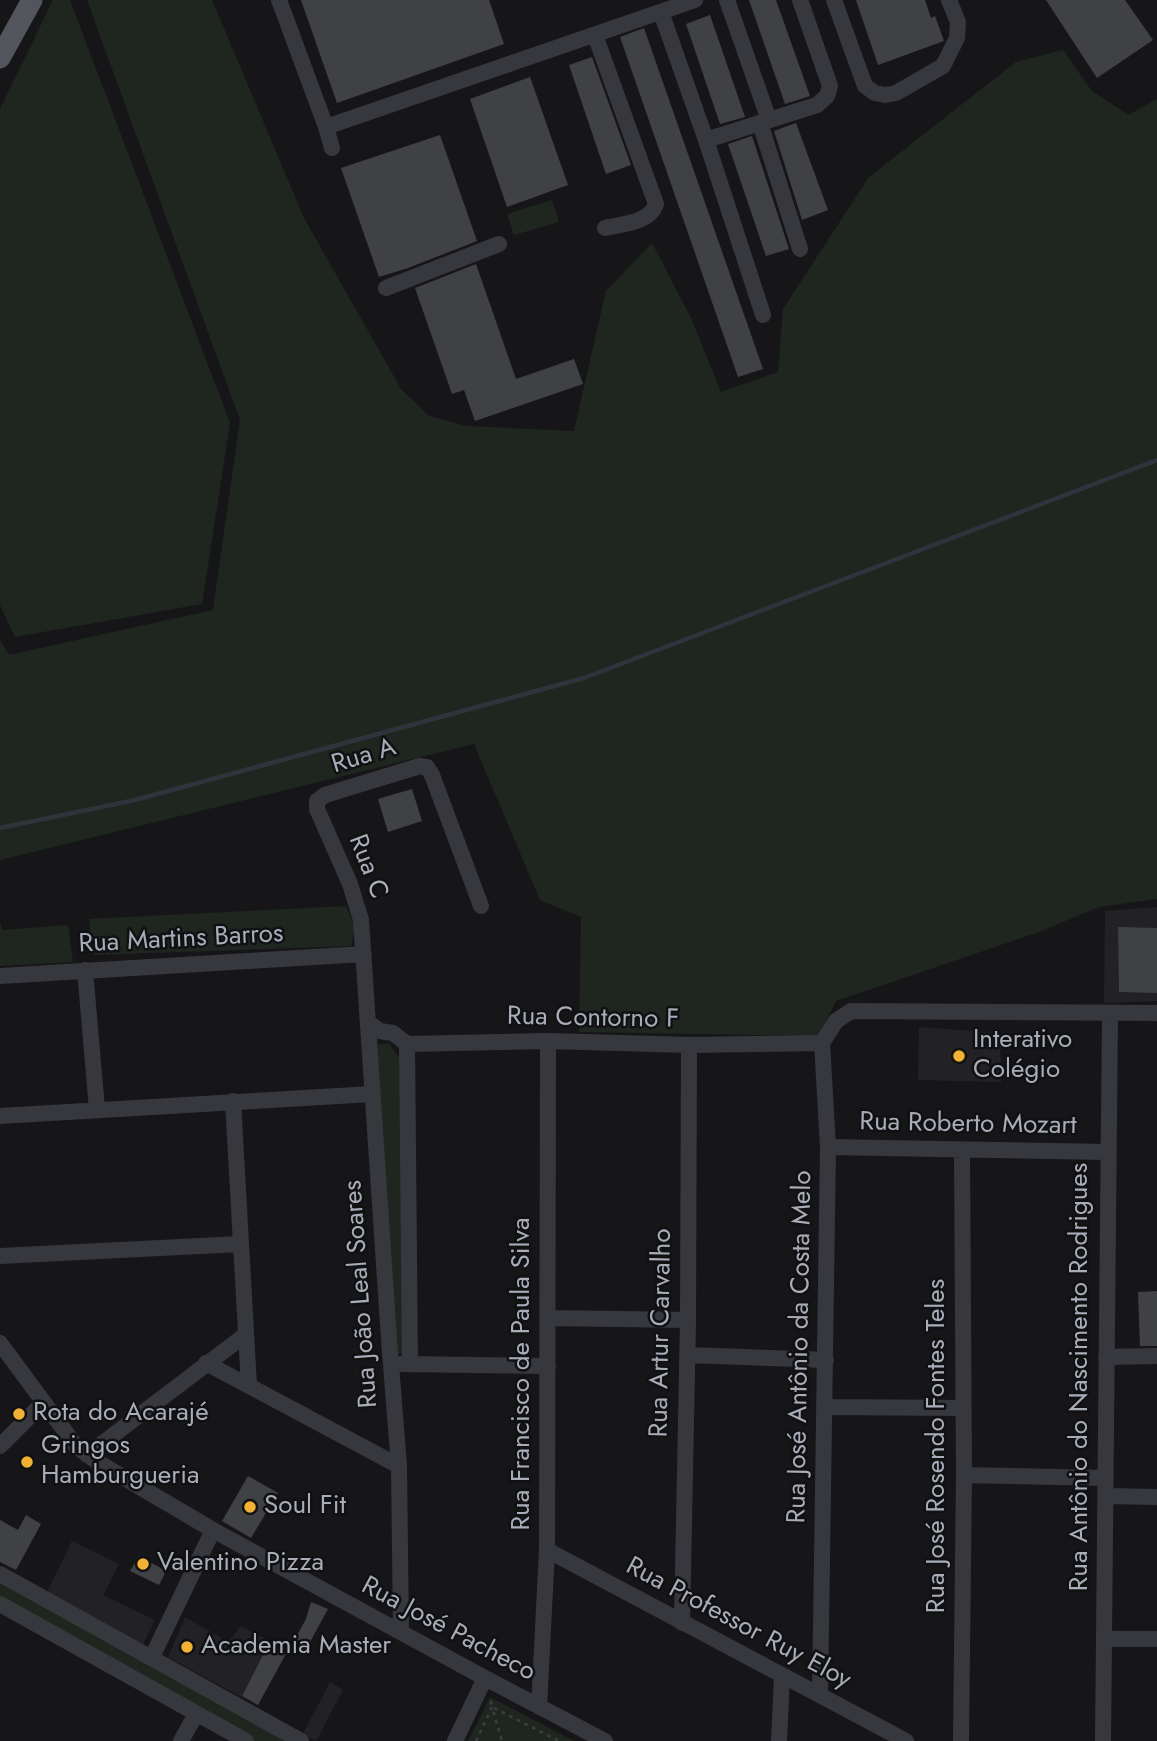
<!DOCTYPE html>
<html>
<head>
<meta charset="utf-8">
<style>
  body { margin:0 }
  canvas { display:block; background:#161618 }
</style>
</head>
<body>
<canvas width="1157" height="1741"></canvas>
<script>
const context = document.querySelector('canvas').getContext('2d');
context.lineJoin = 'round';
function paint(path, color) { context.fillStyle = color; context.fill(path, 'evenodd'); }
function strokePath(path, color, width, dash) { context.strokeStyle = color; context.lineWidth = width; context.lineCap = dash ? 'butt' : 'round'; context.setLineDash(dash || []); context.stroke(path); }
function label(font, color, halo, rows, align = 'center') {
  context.font = font + ' Jost,sans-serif'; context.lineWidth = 5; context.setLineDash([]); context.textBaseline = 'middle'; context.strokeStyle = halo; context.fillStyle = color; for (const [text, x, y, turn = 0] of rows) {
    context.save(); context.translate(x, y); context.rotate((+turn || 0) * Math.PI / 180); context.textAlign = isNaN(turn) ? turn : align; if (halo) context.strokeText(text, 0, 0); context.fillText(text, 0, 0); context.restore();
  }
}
paint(new Path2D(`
  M1157,907V1001L1104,1003L1105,911Z
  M919,1027L1000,1033L1001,1082L918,1080Z
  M72,1541L119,1564L103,1595L155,1620L142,1646L47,1592Z
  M185,1617L228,1642L241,1626L270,1641L241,1697L168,1657Z
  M330,1682L343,1690L316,1741L303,1734Z`), '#222225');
paint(new Path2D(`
  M53,0H70L230,423L202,604L15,637L0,605V109Z
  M87,0H212L304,218L401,389L429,416L466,426L574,431L606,291L652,243L691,318L721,392L778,372L783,309L869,177L1016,62L1063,50L1091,90L1128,115L1157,99V899L1099,907L1039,932L836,1001L819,1036L579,1032L581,917L540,900L474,744L0,860V640L9,655L213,610L240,420Z
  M552,200L559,222L514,235L507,214Z
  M346,906L355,927L351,946L93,955L89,919Z
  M0,921L2,930L68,925L73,962L0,966Z
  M375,1044H389L402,1061L404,1353L394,1355Z
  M0,1581L294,1741H252L0,1603Z
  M490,1697L574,1741H468Z`), '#1e261f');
strokePath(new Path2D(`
  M0,828L135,800L584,678L1157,460`), '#2c353c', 4.5);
paint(new Path2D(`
  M301,0H489L504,44L337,103Z
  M749,0H776L810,96L785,104Z
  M856,0H925L931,18L935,16L944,41L878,65Z
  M1046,0H1125L1153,40L1097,78Z
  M710,15L745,117L720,124L686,24Z
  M644,28L763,369L738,377L620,37Z
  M592,57L631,165L606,174L569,65Z
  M530,77L568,185L507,207L470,99Z
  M796,123L828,210L802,220L774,131Z
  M440,135L477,241L408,268L379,277L341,168Z
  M752,136L789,249L766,256L728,144Z
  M476,264L516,379L574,359L583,384L475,421L464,390L452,394L415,288Z
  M412,789L422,821L388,832L378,799Z
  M1118,927L1157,928V993L1119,992Z
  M1157,1291V1346H1140L1138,1292Z
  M248,1476L278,1493L251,1538L222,1521Z
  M26,1515L41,1524L16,1570L0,1562V1520L18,1530Z
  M139,1556L166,1571L159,1585L130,1571Z
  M311,1602L328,1609L304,1653L290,1648L306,1619Z
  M270,1641L287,1652L258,1705L242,1696Z`), '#404145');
strokePath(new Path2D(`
  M491,1701L492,1707L559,1741
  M476,1741L492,1707L502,1741`), '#3d3f44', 2.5, [3.5, 5]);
strokePath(new Path2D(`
  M279,0L326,127L695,0
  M727,0L769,120
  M834,0L865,86L875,93L885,95L896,93L943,66L957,38L958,22L949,0
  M661,12L706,140L763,315
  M595,35L656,204C650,223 621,224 605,228
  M760,123L800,249
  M326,127L332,148
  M706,140L817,105L827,96L830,86L800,0
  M386,288L499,244
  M85,970L97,1109
  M0,976L364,954
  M369,1023L380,1031L393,1033L407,1044L548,1041L689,1045L822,1043
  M407,1044L410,1363
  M233,1101L249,1386
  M0,1116L372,1094
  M828,1147L1107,1152
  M0,1256L240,1244
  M549,1318L688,1320
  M0,1343L76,1446L99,1463L213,1530L485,1678L605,1741
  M687,1355L826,1360
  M1106,1357L1157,1356
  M206,1363L399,1466
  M401,1364L548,1366
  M825,1407L963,1408
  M0,1446L43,1403
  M87,1455L245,1335
  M964,1475L1105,1478
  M1105,1496L1157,1497
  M547,1550L906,1741
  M0,1574L301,1741
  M0,1604L246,1741
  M682,1623L688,1320L689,1045
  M401,1632L399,1466L389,1339L361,920L350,884L317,809V801L325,795L420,766L427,767L432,775L481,906
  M1104,1639H1157
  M152,1657L213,1530
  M820,1695L828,1147L822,1043L836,1021L851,1011L1157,1013
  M539,1707L547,1550L548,1041
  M181,1741L196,1714
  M455,1741L485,1678
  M779,1741L782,1676
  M961,1741L964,1475L962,1151
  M1103,1741L1110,1014`), '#37383d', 16);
strokePath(new Path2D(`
  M0,58L32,0`), '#53555c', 21);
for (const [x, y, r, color] of [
  [959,1056,7,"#f2b134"],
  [19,1414,7,"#f2b134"],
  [27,1462,7,"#f2b134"],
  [250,1507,7,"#f2b134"],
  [143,1564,7,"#f2b134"],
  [187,1647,7,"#f2b134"]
]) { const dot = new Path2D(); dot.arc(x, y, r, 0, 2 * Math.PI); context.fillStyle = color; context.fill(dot); strokePath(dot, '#111113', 2.5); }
label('26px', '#a8adb8', '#111113', [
  ["Rua A",364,757,-17],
  ["Rua C",367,867,69],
  ["Rua Martins Barros",181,940,-3],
  ["Rua Contorno F",593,1019,1],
  ["Rua Roberto Mozart",968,1125,1],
  ["Rua João Leal Soares",362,1294,-94],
  ["Rua Artur Carvalho",662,1333,-89],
  ["Rua José Antônio da Costa Melo",801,1347,-89],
  ["Rua Francisco de Paula Silva",523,1374,-90],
  ["Rua Antônio do Nascimento Rodrigues",1081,1377,-90],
  ["Rua José Rosendo Fontes Teles",938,1446,-90],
  ["Rua Professor Ruy Eloy",738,1624,28],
  ["Rua José Pacheco",448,1630,28]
]);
label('26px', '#a8adb8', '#111113', [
  ["Interativo",973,1041],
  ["Colégio",973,1071],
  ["Rota do Acarajé",33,1414],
  ["Gringos",41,1447],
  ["Hamburgueria",41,1477],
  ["Soul Fit",264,1507],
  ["Valentino Pizza",157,1564],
  ["Academia Master",201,1647]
], 'left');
</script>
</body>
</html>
